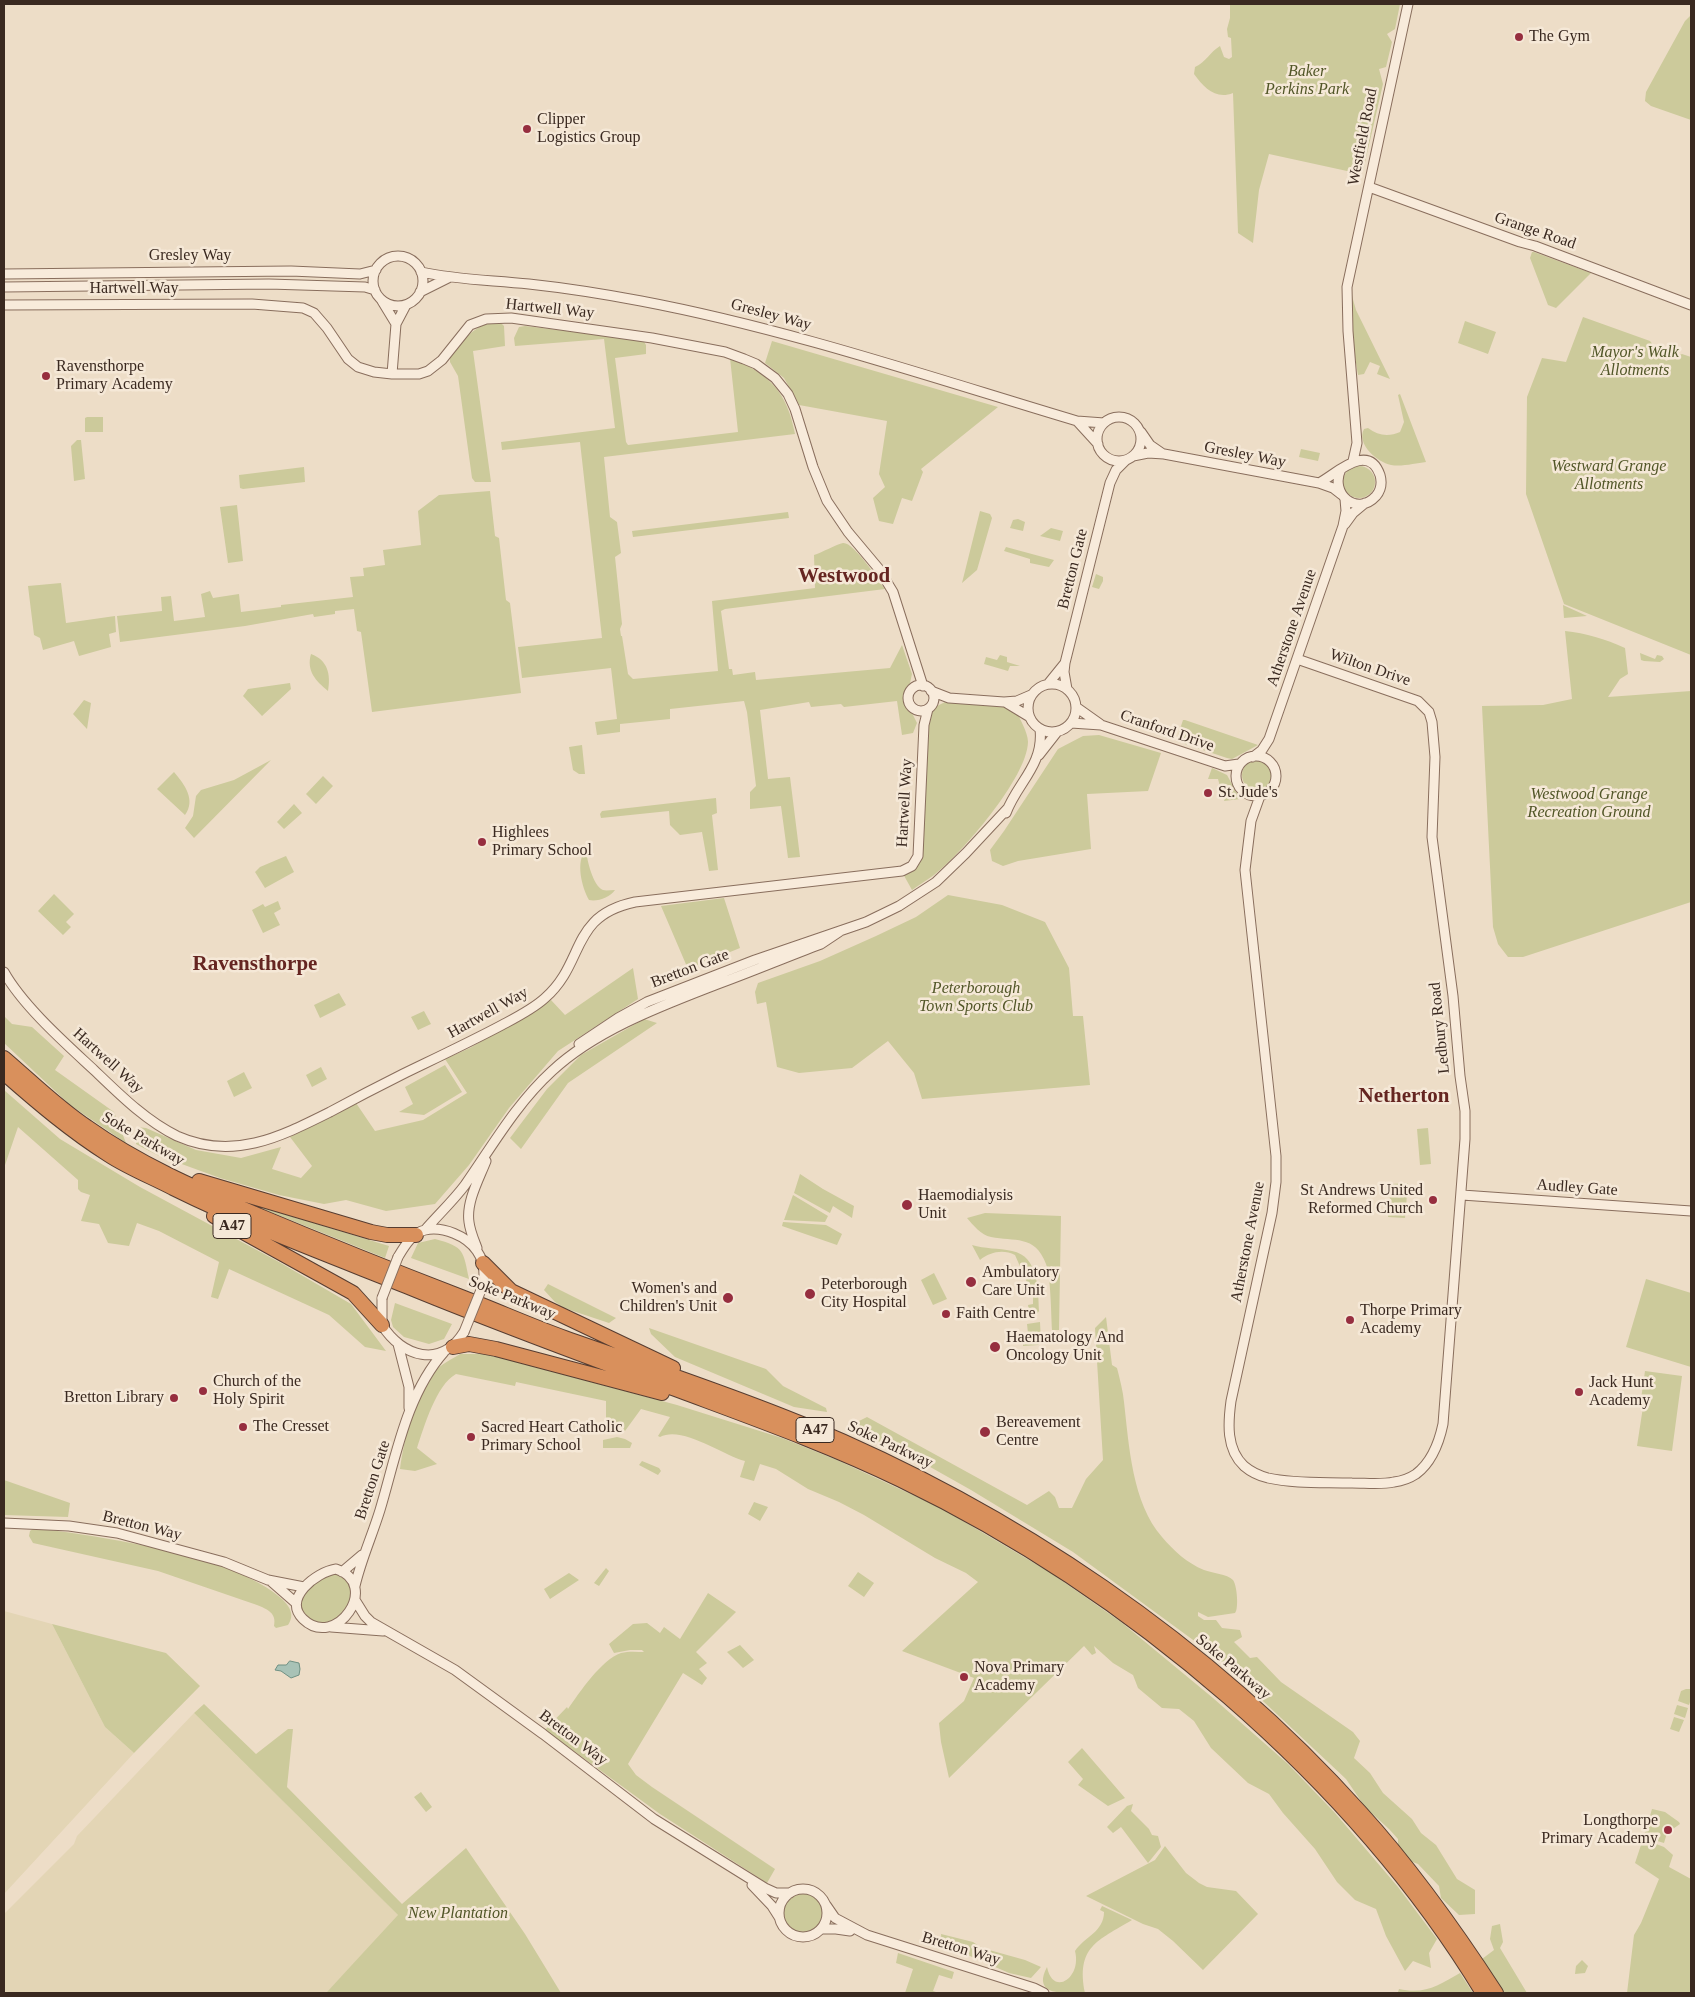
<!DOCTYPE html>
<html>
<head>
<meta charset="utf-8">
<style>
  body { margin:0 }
  #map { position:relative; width:1695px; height:1997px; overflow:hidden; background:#edddc7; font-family:Georgia,serif }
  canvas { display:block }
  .frame { position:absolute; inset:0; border:5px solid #3a2920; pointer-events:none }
</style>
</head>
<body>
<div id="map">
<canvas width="1695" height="1997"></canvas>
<div class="frame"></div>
</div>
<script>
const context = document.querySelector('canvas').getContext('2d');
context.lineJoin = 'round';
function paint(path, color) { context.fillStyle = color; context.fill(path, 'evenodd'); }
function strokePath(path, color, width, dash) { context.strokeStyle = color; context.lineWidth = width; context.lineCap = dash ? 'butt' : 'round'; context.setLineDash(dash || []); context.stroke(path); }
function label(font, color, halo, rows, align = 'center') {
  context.font = font + ' Georgia,serif'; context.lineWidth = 5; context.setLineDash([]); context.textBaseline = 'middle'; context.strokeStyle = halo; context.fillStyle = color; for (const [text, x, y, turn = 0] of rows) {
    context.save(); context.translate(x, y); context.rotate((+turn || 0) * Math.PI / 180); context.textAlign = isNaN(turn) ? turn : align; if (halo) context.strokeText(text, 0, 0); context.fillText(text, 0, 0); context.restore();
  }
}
paint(new Path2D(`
  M4,1611L52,1624L105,1727L134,1753L4,1894Z
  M194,1713L399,1916L326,1993H4V1914L74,1844L77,1836Z`), '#e3d5b5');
paint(new Path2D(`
  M1230,4H1400L1395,29L1387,34L1392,42L1386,67L1379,69L1383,84L1363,171H1347L1269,154L1259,190L1253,243L1238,233L1233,93C1216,100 1204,88 1194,74L1195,67C1206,62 1210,52 1220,46L1224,57L1229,59L1232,57L1231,38L1228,37L1227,29L1230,18Z
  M1691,15V120L1651,106L1645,101L1646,92L1685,21Z
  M1532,252H1534L1591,273L1556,308L1548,305L1530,258Z
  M1350,289L1356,310L1390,379L1377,374L1380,366L1370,362L1364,374L1358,375L1351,333Z
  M1583,317L1650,341L1666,361L1682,354L1691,357V655L1564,604L1526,494L1527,397L1542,358L1566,362Z
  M1465,321L1496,332L1488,354L1458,343Z
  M492,323H501L504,326L505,346L473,351L491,482H475L472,478L458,376L450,362V355C463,341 473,326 492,323Z
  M525,326L643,340L646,345V354L615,358L626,442L628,445L738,432L730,358C770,374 787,392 795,434L604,457L610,517L617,522L621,553L615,557L622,624L620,629L621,636H622L628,674L633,679L718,671L712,601L815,588L814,555C821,553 837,544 843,543C854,542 878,580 885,589L725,609L721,611L729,669H732L733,675L755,672L756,680L890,668L902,645L912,674L906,701L917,723L913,733L902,735L897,701L844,707L841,704L811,707L809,702L760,710L768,779L790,777L800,857L788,858L781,806L750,809V792L756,786L747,712L744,701L670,709V719L620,724V732L597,735L595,722L617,719L611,668L522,678L518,647L602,638L580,442L502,450L501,442L615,428L604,339L515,346L514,338L519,327Z
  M772,341L998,407L921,469L923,472L912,501L902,498L893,524L879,521L873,498L885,487L879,474L887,421L799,405L784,378L765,363Z
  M1400,394L1426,462C1416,463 1402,467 1391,465C1377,462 1356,444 1364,429L1368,428C1378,436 1389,437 1400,432L1404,422L1398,395Z
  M87,417H103V432H85V418Z
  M77,440H81L85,479L74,481L71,446Z
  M1301,449L1320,453L1318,461L1299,457Z
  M1343 482a16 16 0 1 1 32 0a16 16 0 1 1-32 0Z
  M304,467L305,482L243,489L240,488L239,475Z
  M490,491L495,536L499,538L506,600L510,603L521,693L372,712L361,632L357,631L354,609L335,611V614L314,617L313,614L245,626L120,642L117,616L162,611L161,597L171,596L174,621L205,617L201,594L210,591L213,598L239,594L241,612L281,607V605L353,597L350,577L364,576L363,568L385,565L383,550L421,545L418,511L439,495Z
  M237,505L243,561L228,563L220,507Z
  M980,511L990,514L992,518L977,570L962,583Z
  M788,512L789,518L633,537L632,531Z
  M1018,519L1025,522L1023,531L1010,528L1013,520Z
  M1051,528L1063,531L1060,541L1040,536Z
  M1006,547L1054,560L1049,567L1030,563V559L1004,551Z
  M1096,574L1103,577V581L1099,589L1092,587Z
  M61,583L66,623L115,616L116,632L109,634L111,647L79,656L74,641L43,650L40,638L34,635L28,586Z
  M1563,605L1587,616L1564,618Z
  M1565,631C1586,633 1605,639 1625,648L1628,674L1620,679L1608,697L1691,691V902L1523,957H1508L1498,944L1493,927L1482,706L1543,705L1572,699Z
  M1640,653L1655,659L1657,655L1662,656L1664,659L1660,662L1644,661L1641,660Z
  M311,654C328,660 331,675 328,691C316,681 306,671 311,654Z
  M1000,655L1007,657V662L1020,666H1010L1008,671L984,664L986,657L997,660Z
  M290,683L291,689L262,716L243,696L248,689Z
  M84,700L91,703L87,729L73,714Z
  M949,700L998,704L1016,710C1019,718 1028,732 1028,742C1027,778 962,853 934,875C927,880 919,885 912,890L902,872L914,868L926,742L931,709Z
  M1183,720H1185L1258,745L1232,759L1227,758L1176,741Z
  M1099,735L1161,753L1148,791L1087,794L1091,849L1018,861L1003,866L992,861L990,850L1004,831L1058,749L1083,736Z
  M582,745L585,774H579L573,770L569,747Z
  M1242 775a15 15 0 1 1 30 0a15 15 0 1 1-30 0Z
  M271,760L194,838L185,828L193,816L196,796L201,790L234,780Z
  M1212,768L1227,775L1240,799L1224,801L1227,792L1221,790L1218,779H1208Z
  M174,772C185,785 196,800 185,815L157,789Z
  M323,776L333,786L316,804L306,794Z
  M716,798L717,813L712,815L718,870L709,871L702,832L680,835L670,825L669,811L601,818L600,814L602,811Z
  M294,804L302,813L284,829L277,822Z
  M586,850C587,860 593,886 603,890C606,891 611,890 615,890C610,897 598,902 589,900C582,888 575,861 586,850Z
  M286,856L294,872L265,888L255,872L260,867Z
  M54,894L74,914L66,922L71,927L63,935L38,911Z
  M948,895L1002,905L1045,922L1069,968L1073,1016H1083L1090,1085L922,1099L914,1073L888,1041L852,1068L799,1073L777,1067L766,1002L757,1004L755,992L758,983L820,961L876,936L916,917Z
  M724,898L740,948L688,969L661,906Z
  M278,901L281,909L274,913L280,925L263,933L252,910L263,904L265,907Z
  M633,968L638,999L558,1051L509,1108L469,1165L435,1204L386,1211L346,1200L324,1204L279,1195L220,1178L157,1155L136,1144L137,1127L146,1128L196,1150L241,1158L281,1147L272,1169L301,1178L312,1166L290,1137L356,1103L375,1131L423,1120L467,1093L445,1059L470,1048L551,1000L565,1015Z
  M339,993L346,1005L320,1018L314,1005Z
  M424,1011L431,1024L418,1030L411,1017Z
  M4,1016L12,1024L32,1027L64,1056L55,1070L114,1112L126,1143L70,1105L4,1043Z
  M644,1019L657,1023L568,1083L521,1149L510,1138L547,1089L581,1055Z
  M445,1065L462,1092L424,1115L399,1112L413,1104L405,1087Z
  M321,1067L327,1079L312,1087L306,1075Z
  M244,1072L252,1088L234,1097L227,1081Z
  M4,1090L60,1139L140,1187L279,1262L351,1304L386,1351L365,1347L329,1315L229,1269L218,1299L211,1297L219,1262L159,1231L137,1223L129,1246L108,1243L99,1224L81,1221L90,1195L81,1192L78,1189V1180L18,1127L4,1168Z
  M1428,1128L1431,1164L1420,1165L1417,1129Z
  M800,1174L823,1189L854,1206L852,1218L833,1206L830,1213L794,1193Z
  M1408,1183L1405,1218L1388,1217L1391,1184Z
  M793,1195L828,1216L825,1222L784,1220Z
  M251,1204L389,1246L385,1258Z
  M985,1213L1061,1216L1059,1330H1052C1051,1313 1051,1278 1046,1264C1035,1234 1014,1242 991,1237C981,1235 973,1225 967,1218Z
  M783,1222L826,1225L842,1234L837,1245L782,1226Z
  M435,1239C465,1247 463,1251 469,1279L411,1258L418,1243Z
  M972,1245C985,1249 998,1248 1012,1251C1039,1256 1038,1290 1039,1311L1037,1314L1020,1317V1311H1029L1028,1305L1033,1304V1296L1015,1255C1003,1249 990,1252 980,1260Z
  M934,1273L947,1299L933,1305L921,1280Z
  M1646,1279L1691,1293V1367L1626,1347Z
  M548,1284L616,1318L609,1323L564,1308L555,1302L544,1290Z
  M395,1303L452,1324L444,1339L429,1344L404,1337L393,1327L391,1320Z
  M1106,1317L1112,1365L1117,1368C1120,1380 1123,1391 1124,1402C1129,1445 1132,1503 1162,1537C1174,1551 1187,1563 1204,1570C1212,1573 1227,1574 1233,1580C1237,1585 1239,1609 1235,1613L1208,1617L1198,1612V1616L1204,1620H1216L1222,1628L1240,1630L1242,1637L1234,1642L1250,1658L1257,1657L1281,1682L1353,1732L1360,1741L1354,1758L1370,1773L1383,1793L1412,1819L1421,1833L1436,1845L1457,1879L1475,1890V1914L1459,1915L1441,1898L1439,1886L1418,1864L1410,1861L1398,1846V1839L1389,1829L1365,1807L1346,1779L1215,1656L1073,1552L971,1490L916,1459L865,1435L857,1422L867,1417L1027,1505L1049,1491L1055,1497L1059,1508H1072L1086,1479L1103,1460L1095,1328Z
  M1040,1322L1041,1342L1038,1345L1023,1346V1343L1029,1342L1027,1324Z
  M649,1328L766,1369L783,1386L826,1408L827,1412L794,1407L675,1357L651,1334Z
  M460,1354H486L677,1405L782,1438L837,1460L941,1508L1051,1573L1121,1622L1213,1698L1288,1764L1335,1813L1398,1887L1437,1939L1429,1953L1431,1968L1413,1961L1405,1971L1386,1936L1376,1909L1355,1900L1337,1882L1315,1849L1283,1813L1269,1794L1248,1783L1211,1748L1194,1721L1179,1709L1162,1708L1138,1688L1133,1675L1113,1663L1094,1646L1096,1653L1092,1655L1084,1646L949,1778L941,1742L939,1723L964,1701L974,1678L902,1651L978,1582L966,1573L935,1558L864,1515L839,1502L808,1489L776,1469L760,1464L754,1481L740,1477L745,1461C722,1455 682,1425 660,1437L658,1436L670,1417L641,1409L625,1431L619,1429H606V1401L516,1382L515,1386L456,1374C436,1385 424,1427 417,1448L437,1464L415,1471L400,1469C404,1439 415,1395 434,1372C440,1365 452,1359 460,1354Z
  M1645,1371L1682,1376L1672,1451L1637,1446L1643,1407L1640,1406Z
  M617,1437L625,1439L632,1443L630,1448H603V1440Z
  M642,1461L659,1468L661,1471L658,1475L639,1465Z
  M4,1480L70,1503L68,1517L4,1515Z
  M754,1502L768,1507L760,1521L748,1514Z
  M34,1528C99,1536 234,1555 282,1599C290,1607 295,1615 288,1625L276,1628L274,1626C277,1613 267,1609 257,1605L158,1571L33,1543L29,1536L30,1531Z
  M606,1568L609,1571L599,1586L594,1583Z
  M326,1571L346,1575L355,1600L327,1628L300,1616V1594Z
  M858,1572L874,1583L864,1597L848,1586Z
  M569,1573L579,1580L550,1599L544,1589Z
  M708,1593L736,1612L696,1652L707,1663L699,1669L707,1678L702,1685L683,1673L628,1764L636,1775L652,1787L775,1869L767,1883L660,1814L545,1730L567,1707L568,1709C579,1693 602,1659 621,1653C629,1651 637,1652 644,1652L642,1650H630L614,1653L609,1644L633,1624L647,1623L660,1633L664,1627L680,1639Z
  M52,1624L166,1653L200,1686L134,1753L105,1727Z
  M740,1645L754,1660L743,1668L727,1652Z
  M1686,1689H1691V1699L1689,1705L1678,1701L1681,1691Z
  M204,1704L256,1754L288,1729H293L287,1787L402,1904L466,1848L525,1934L561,1993H326L398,1915L194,1713Z
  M1677,1705L1688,1708L1685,1718L1674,1714Z
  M1674,1717L1684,1720L1679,1732L1670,1729Z
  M1082,1748L1125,1798L1108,1806L1078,1785L1083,1779L1068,1762Z
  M421,1792L432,1807L426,1812L414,1797Z
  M1133,1804L1131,1811L1149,1829L1152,1835L1158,1836L1161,1847L1148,1863L1121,1827L1113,1833L1107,1827L1127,1806Z
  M1652,1809L1665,1812L1679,1822L1680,1824L1667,1833L1664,1843L1644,1837Z
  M1643,1839L1664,1847L1673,1855L1669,1867L1691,1879V1993H1627L1634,1935L1641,1923L1659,1879L1635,1863Z
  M1165,1846L1186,1873L1199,1883L1207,1887L1236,1891L1258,1914L1203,1970L1173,1941L1158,1929L1143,1924L1086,1896L1155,1860Z
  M779 1913a24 24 0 1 1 48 0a24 24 0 1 1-48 0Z
  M1102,1906L1132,1920C1097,1941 1076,1947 1085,1993C1066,1993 1031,1997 1047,1967C1053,1997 1082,1978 1075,1951C1084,1937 1104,1932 1104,1912L1100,1910Z
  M1500,1924L1503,1942L1500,1948L1527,1993H1503L1482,1959L1494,1950L1490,1939L1492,1926Z
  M941,1934L973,1942L982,1948L1025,1960L1041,1967L1031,1978L1009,1973L963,1953L957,1945L953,1949L942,1945Z
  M898,1953L954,1972L952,1979L939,1975L933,1991L939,1993H905L913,1969L896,1963Z
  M1582,1960L1588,1966L1585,1973L1575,1974L1576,1966Z
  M1460,1973L1473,1993H1400L1398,1992L1399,1989C1425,1995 1439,1985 1460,1973Z`), '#ccca9b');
const water = new Path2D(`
  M290,1661L299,1663L300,1669L299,1675L291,1678L281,1671L275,1670L278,1665H286Z`);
paint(water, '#a8c2b6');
strokePath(water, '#6f9083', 1);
const minor = new Path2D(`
  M1369,187L1520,242L1535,246L1691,305
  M373 281a25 25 0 1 1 50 0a25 25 0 1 1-50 0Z
  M421,272C457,280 492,280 529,284C566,288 604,294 641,301C789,329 933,378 1077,421L1104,423
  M4,274L291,271L360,274L376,270
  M4,287L269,284L365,287L375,290
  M420,292L448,278
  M382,301L396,324
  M4,305L252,304L303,308L314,313L327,328L348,359L358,367L374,372L392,374H419L428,371L442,360L470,325L486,319L511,318L652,338L725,352L744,359L756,364L775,378L788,394L795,409L813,467L827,501L848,532L879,569L893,592L923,686
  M392,374L396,324L406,305
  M1097 439a22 22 0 1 1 44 0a22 22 0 1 1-44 0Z
  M1077,421L1098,444
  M1141,432L1150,445L1163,454
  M1133,456L1148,453L1164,454L1319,483L1333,488L1342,495
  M1353,461L1357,443L1348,331L1347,287L1408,4
  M1319,483C1335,475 1368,441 1380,475C1382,482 1381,490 1376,496C1357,517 1329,494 1341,469
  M1345,524L1353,513L1365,503
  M1028 708a24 24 0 1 1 48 0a24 24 0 1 1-48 0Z
  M1048,684L1065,663
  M908 698a13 13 0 1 1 26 0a13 13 0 1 1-26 0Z
  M1067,689L1064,672L1065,663L1110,483L1116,470L1126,460
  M931,691L949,698L1004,702L1017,701L1031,695
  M1005,702L1028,716
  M1076,707L1100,724
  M1071,723L1101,725L1225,766L1239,764
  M1039,755L1057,732
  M1236 776a20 20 0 1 1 40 0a20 20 0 1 1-40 0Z
  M1253,757L1262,750L1269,739L1343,526L1346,511L1345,499
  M1260,796L1251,821L1245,870L1276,1156V1182L1272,1213L1231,1401C1228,1423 1226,1449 1244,1466C1251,1472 1260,1476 1268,1478C1295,1484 1325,1482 1352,1483C1366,1483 1381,1485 1394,1482C1402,1481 1410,1478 1416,1474C1432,1462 1439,1443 1443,1424L1465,1139V1111L1460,1076L1453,996L1432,837L1435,757L1432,722L1429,712L1418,701L1297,659
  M1006,813C1017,783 1044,765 1040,729
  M4,972C23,1006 65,1043 94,1070C119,1094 146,1121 177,1136C233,1161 280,1137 330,1112C354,1099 379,1086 403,1074C436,1058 470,1042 502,1025C517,1017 533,1009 545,998C586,962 569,916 635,902L902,871L912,866L918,856L924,725L928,709
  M579,1044L618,1018L647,1002L755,960L866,922L899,906L936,882L966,853L1008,808
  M1462,1195L1691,1211
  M425,1230C438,1215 453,1201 465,1185C493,1145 516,1104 552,1071C596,1030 661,1006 715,985C751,972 786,957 821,944L839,932
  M477,1248C474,1240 470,1231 469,1222C466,1202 479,1179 486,1161
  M398,1257C404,1247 412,1233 425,1230C443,1226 467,1236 477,1251C484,1261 485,1274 483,1285
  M382,1298V1325C402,1357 441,1369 464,1332
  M398,1344L409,1387V1408
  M4,1523L69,1526L117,1533L224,1562L268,1580L304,1587
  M336,1569C382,1584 336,1651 303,1619C282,1599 316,1572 336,1569Z
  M342,1572L362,1555
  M272,1582L296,1603
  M355,1586C361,1560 372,1536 380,1510C396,1457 406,1395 444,1352
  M355,1600L365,1616L371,1622L455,1670L543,1734L654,1819L765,1888L776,1893H790
  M331,1627L383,1631
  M752,1885L772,1906L779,1917
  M779 1913a24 24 0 1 1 48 0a24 24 0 1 1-48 0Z
  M826,1905L835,1918L867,1935L1034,1988L1044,1993
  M822,1929H836L850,1931`);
const highway = new Path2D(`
  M4,1058C31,1081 57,1107 87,1127C139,1164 197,1189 255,1214C324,1243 394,1271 464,1298C498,1311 531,1326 565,1338C644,1366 724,1392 802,1424C1013,1511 1208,1643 1361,1813C1411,1868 1455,1930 1496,1993
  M4,1073C37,1102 71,1131 109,1155C129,1168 152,1177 173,1188C250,1226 331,1256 411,1288C499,1324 588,1357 678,1390C753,1418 829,1445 901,1480C1127,1589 1353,1778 1483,1993
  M199,1181L371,1232L387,1235H416
  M214,1216L353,1293L382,1325
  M483,1263L511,1291L673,1368
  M453,1347L469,1344L496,1349L662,1393`);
strokePath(minor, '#896e5d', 11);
strokePath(highway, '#573d31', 16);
strokePath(minor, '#f8ebdb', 9);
strokePath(highway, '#d9905c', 14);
const minorBridge = new Path2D(`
  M382,1298L398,1257
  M464,1332L483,1285`);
strokePath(minorBridge, '#896e5d', 11, []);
strokePath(minorBridge, '#f8ebdb', 9);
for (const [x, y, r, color] of [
  [1519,37,5,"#962e3f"],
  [527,129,5,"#962e3f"],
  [46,376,5,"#962e3f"],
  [1208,793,5,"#962e3f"],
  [482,842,5,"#962e3f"],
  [1433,1200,5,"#962e3f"],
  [907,1205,6,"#962e3f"],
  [971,1282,6,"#962e3f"],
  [810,1294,6,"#962e3f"],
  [728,1298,6,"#962e3f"],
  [946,1314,5,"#962e3f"],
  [1350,1320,5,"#962e3f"],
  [995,1347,6,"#962e3f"],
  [203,1391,5,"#962e3f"],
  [1579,1392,5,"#962e3f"],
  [174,1398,5,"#962e3f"],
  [243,1427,5,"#962e3f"],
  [985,1432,6,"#962e3f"],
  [471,1437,5,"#962e3f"],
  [964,1677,5,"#962e3f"],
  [1668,1830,5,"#962e3f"]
]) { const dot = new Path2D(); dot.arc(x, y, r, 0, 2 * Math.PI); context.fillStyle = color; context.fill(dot); strokePath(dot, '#f5e8d7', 2); }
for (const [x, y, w] of [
  [232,1226,38],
  [815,1430,38]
]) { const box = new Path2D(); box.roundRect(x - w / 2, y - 12.5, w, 25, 4); context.fillStyle = '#f5e8d7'; context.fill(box); strokePath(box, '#3a2920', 1); }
label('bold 15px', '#3a2920', null, [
  ["A47",232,1226],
  ["A47",815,1430]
]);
label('16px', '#3a2920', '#f5e8d7', [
  ["The Gym",1529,37],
  ["Clipper",537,120],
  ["Logistics Group",537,138],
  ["Ravensthorpe",56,367],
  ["Primary Academy",56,385],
  ["St. Jude's",1218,793],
  ["Highlees",492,833],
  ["Primary School",492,851],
  ["St Andrews United",1423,1191,"right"],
  ["Reformed Church",1423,1209,"right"],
  ["Haemodialysis",918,1196],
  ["Unit",918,1214],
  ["Ambulatory",982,1273],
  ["Care Unit",982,1291],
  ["Peterborough",821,1285],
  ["City Hospital",821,1303],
  ["Women's and",717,1289,"right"],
  ["Children's Unit",717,1307,"right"],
  ["Thorpe Primary",1360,1311],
  ["Academy",1360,1329],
  ["Faith Centre",956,1314],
  ["Haematology And",1006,1338],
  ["Oncology Unit",1006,1356],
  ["Church of the",213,1382],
  ["Holy Spirit",213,1400],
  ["Jack Hunt",1589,1383],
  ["Academy",1589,1401],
  ["Bretton Library",164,1398,"right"],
  ["Bereavement",996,1423],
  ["Centre",996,1441],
  ["The Cresset",253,1427],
  ["Sacred Heart Catholic",481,1428],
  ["Primary School",481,1446],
  ["Nova Primary",974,1668],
  ["Academy",974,1686],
  ["Longthorpe",1658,1821,"right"],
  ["Primary Academy",1658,1839,"right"]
], 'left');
label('italic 16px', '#515627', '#f5e8d7', [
  ["Baker",1307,72],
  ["Perkins Park",1307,90],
  ["Mayor's Walk",1635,353],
  ["Allotments",1635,371],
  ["Westward Grange",1609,467],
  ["Allotments",1609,485],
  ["Westwood Grange",1589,795],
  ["Recreation Ground",1589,813],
  ["Peterborough",976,989],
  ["Town Sports Club",976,1007],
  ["New Plantation",458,1914]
]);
label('16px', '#3a2920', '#f5e8d7', [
  ["Westfield Road",1363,137,-79],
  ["Grange Road",1535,231,19],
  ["Gresley Way",190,256],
  ["Hartwell Way",134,289],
  ["Hartwell Way",550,309,6],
  ["Gresley Way",771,315,15],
  ["Gresley Way",1245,455,11],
  ["Bretton Gate",1073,569,-76],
  ["Atherstone Avenue",1292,628,-71],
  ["Wilton Drive",1370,668,19],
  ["Cranford Drive",1167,731,19],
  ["Hartwell Way",905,803,-87],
  ["Bretton Gate",690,969,-21],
  ["Hartwell Way",488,1013,-29],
  ["Ledbury Road",1440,1028,-96],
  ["Hartwell Way",108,1061,42],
  ["Soke Parkway",143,1139,30],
  ["Audley Gate",1577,1188,4],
  ["Atherstone Avenue",1248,1242,-79],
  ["Soke Parkway",512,1298,22],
  ["Soke Parkway",890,1445,25],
  ["Bretton Gate",373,1480,-72],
  ["Bretton Way",142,1526,14],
  ["Soke Parkway",1233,1667,40],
  ["Bretton Way",573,1738,37],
  ["Bretton Way",961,1949,17]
]);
label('bold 21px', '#652521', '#f5e8d7', [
  ["Westwood",844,577],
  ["Ravensthorpe",255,965],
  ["Netherton",1404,1097]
]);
</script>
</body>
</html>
